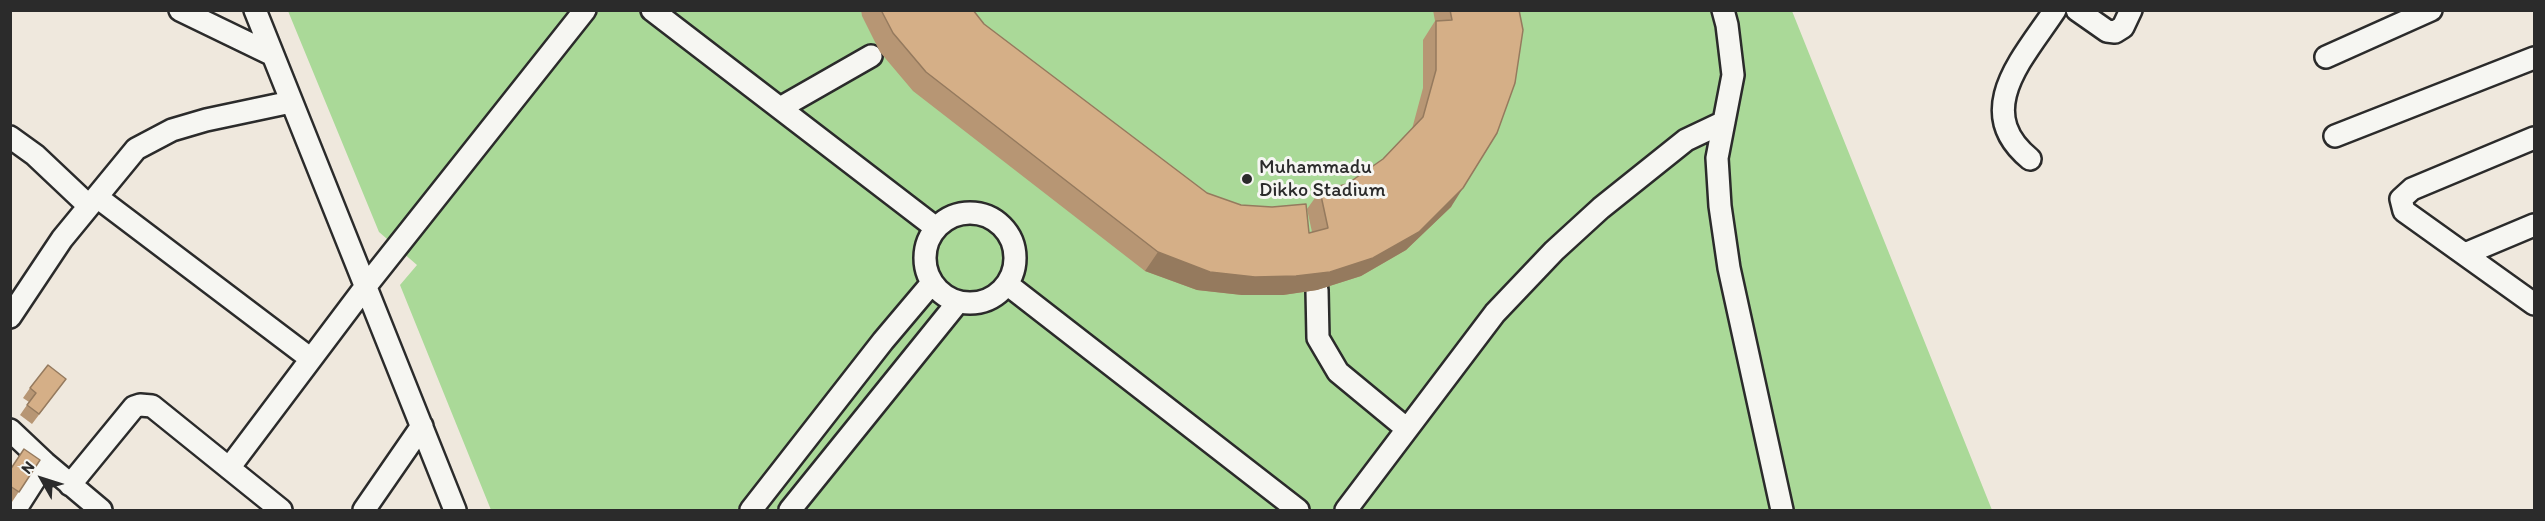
<!DOCTYPE html>
<html>
<head>
<meta charset="utf-8">
<style>
  body { margin:0 }
  #map { position:relative; width:2545px; height:521px; overflow:hidden; background:#efe8dd; font-family:Itim,sans-serif }
  canvas { display:block }
  .frame { position:absolute; inset:0; border:12px solid #2b2b2b; pointer-events:none }
  .north { position:absolute; left:12px; top:449px; width:60px; height:60px; -webkit-text-stroke:4px #f6f6f2; paint-order:stroke; rotate:309deg; font-size:16px; font-weight:700; line-height:24px; text-align:center; color:#2b2b2b }
  .north::after { content:''; display:block; margin:auto; width:21px; height:27px; background:#2b2b2b; clip-path:polygon(50% 0,100% 100%,50% 72%,0 100%) }
</style>
</head>
<body>
<div id="map">
<canvas width="2545" height="521"></canvas>
<div class="frame"></div>
<div class="north">N</div>
</div>
<script>
const context = document.querySelector('canvas').getContext('2d');
context.lineJoin = 'round';
function paint(path, color) { context.fillStyle = color; context.fill(path, 'evenodd'); }
function strokePath(path, color, width, dash) { context.strokeStyle = color; context.lineWidth = width; context.lineCap = dash ? 'butt' : 'round'; context.setLineDash(dash || []); context.stroke(path); }
function label(font, color, halo, rows, align = 'center') {
  context.font = font + ' Itim,sans-serif'; context.lineWidth = 6; context.setLineDash([]); context.textBaseline = 'middle'; context.strokeStyle = halo; context.fillStyle = color; for (const [text, x, y, turn = 0] of rows) {
    context.save(); context.translate(x, y); context.rotate((+turn || 0) * Math.PI / 180); context.textAlign = isNaN(turn) ? turn : align; if (halo) context.strokeText(text, 0, 0); context.fillText(text, 0, 0); context.restore();
  }
}
paint(new Path2D(`
  M288,11H1792L1992,510H491L400,285L417,265L379,232Z`), '#aad998');
const minor = new Path2D(`
  M180,10L273,55
  M255,10L455,510
  M652,10L936,228
  M1723,10L1727,25L1733,75L1717,158L1720,206L1729,268L1782,510
  M2077,10L2107,31L2115,32L2123,27L2131,10
  M2326,57L2431,10
  M780,108L871,56
  M2335,136L2534,58
  M10,137L35,155L89,206
  M2534,138L2412,189L2401,199L2404,211L2534,304
  M2030,159C1971,111 2024,57 2055,10
  M97,197L311,359
  M925 258a45 45 0 1 1 90 0a45 45 0 1 1-90 0Z
  M2465,254L2534,225
  M1007,284L1298,510
  M1317,290L1318,338L1338,372L1407,429
  M10,317L62,239L136,149L172,130L206,120L291,102
  M10,430L45,463L101,510
  M229,468L366,286L585,10
  M70,485L134,407L140,405L152,406L281,510
  M15,510L45,463
  M364,510L422,426
  M751,510L883,341L932,283
  M790,510L958,302
  M1346,510L1495,313L1554,251L1601,208L1686,140L1724,122`);
strokePath(minor, '#2b2b2b', 26);
strokePath(minor, '#f6f6f2', 21);
paint(new Path2D(`
  M861,10H973L984,24L1207,193L1309,233L1312,232L1307,209L1320,191L1347,184L1383,159L1412,129L1423,88V40L1435,21L1433,10H1519L1451,207L1406,250L1361,276L1317,290L1283,295H1242L1197,290L1145,271L913,91L880,52L862,16Z
  M66,379L32,424L20,415L29,402L23,398L30,388Z
  M40,460L12,502L10,501V470Z`), '#b79674');
paint(new Path2D(`
  M1463,188L1451,207L1406,250L1361,276L1317,290L1283,295H1242L1197,290L1145,271L1158,252L1330,272Z`), '#957a5e');
const building = new Path2D(`
  M881,10H973L984,24L1207,193L1241,205L1272,207L1306,204L1309,233L1328,228L1320,191L1347,184L1383,159L1423,117L1436,70V21L1452,20L1450,10H1519L1523,30L1515,83L1497,133L1463,188L1419,232L1373,258L1330,272L1296,276L1255,277L1210,272L1158,252L926,72L893,33Z
  M48,365L66,379L39,414L27,405L36,393L30,388Z
  M24,449L40,460L19,492L10,486V470Z`);
paint(building, '#d5af87');
strokePath(building, '#957a5e', 1.5);
for (const [x, y, r, color] of [
  [1247,179,6,"#2b2b2b"]
]) { const dot = new Path2D(); dot.arc(x, y, r, 0, 2 * Math.PI); context.fillStyle = color; context.fill(dot); strokePath(dot, '#f6f6f2', 2); }
label('20px', '#2b2b2b', '#f6f6f2', [
  ["Muhammadu",1259,168],
  ["Dikko Stadium",1259,191]
], 'left');
</script>
</body>
</html>
